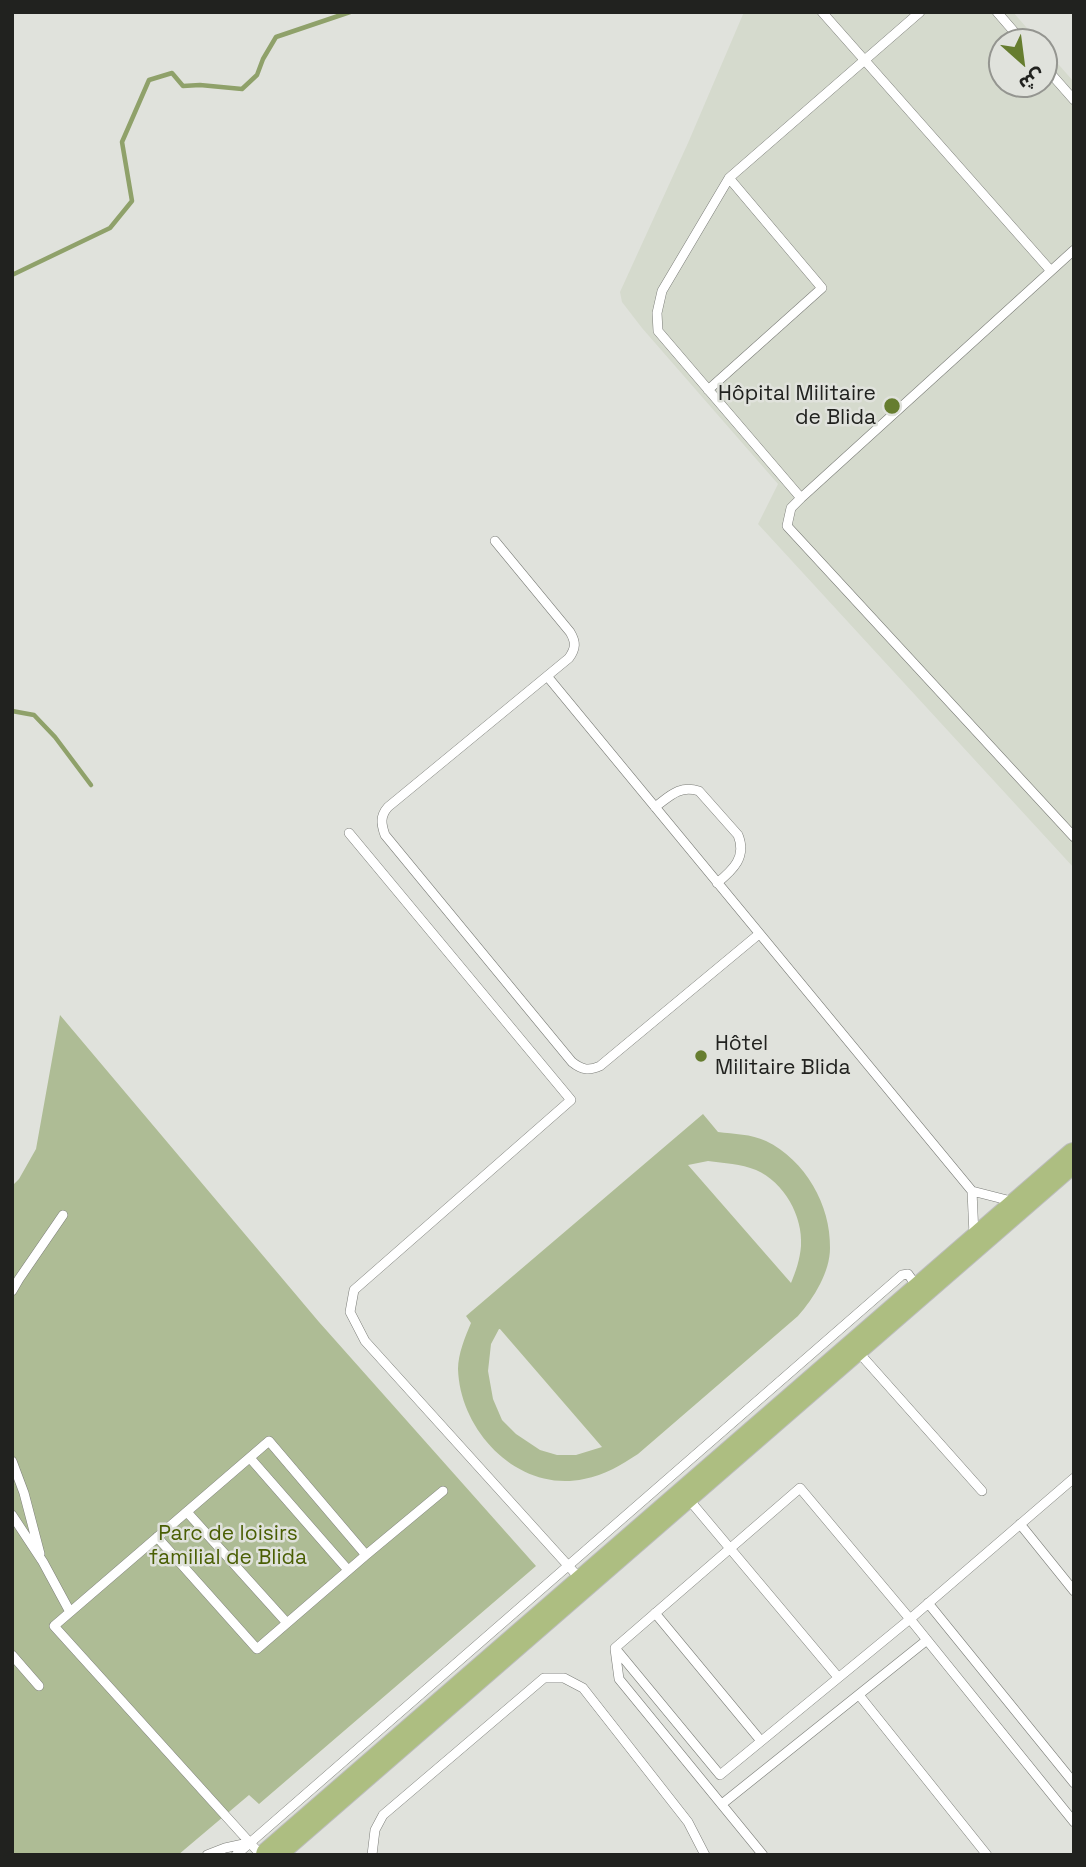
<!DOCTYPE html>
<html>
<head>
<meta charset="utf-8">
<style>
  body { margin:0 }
  #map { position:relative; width:1086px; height:1867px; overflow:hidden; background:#e0e2dc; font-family:"Space Grotesk","Noto Sans Arabic",sans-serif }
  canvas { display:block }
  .frame { position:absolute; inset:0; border:14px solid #21221f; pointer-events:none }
  .north { position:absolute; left:988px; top:28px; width:70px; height:70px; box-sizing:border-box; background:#e0e2dc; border:2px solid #949590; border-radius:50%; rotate:152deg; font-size:19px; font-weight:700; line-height:28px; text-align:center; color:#21221f }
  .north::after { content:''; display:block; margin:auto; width:24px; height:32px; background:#667d2f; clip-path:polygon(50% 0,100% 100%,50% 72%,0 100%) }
</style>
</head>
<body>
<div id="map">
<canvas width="1086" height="1867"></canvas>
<div class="frame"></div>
<div class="north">ش</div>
</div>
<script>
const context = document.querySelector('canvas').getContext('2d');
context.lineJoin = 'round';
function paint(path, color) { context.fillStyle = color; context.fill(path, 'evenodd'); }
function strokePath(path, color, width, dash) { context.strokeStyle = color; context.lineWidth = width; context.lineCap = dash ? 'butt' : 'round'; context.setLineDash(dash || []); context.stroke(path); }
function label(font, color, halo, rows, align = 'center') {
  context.font = font + ' "Space Grotesk",sans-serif'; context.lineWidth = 5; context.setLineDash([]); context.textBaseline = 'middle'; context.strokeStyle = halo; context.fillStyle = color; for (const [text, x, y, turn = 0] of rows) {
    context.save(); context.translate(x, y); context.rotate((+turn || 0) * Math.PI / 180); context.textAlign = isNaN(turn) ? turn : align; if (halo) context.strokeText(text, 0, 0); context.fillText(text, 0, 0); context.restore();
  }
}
paint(new Path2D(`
  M744,12H1013L1039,42H1002V84H1044V48L1074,82V868L758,524L778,484L642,328L622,302L620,292L688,143Z`), '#d5dacd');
paint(new Path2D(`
  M60,1015L319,1322L536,1566L259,1804L249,1795L178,1855H12V1186L19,1179L36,1149Z
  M703,1114L718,1132C734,1134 751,1134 766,1141C805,1160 831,1205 830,1248C830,1272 814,1298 798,1316L638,1454C621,1465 605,1475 584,1479C519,1493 460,1432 458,1369C458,1354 465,1337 471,1323L466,1316ZM708,1161C724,1163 741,1164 756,1170C784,1182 803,1216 801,1246C800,1259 796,1271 791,1283L688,1165ZM499,1329H500L602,1447L576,1455H557L540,1450L516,1434L502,1420L493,1399L488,1371L491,1344Z`), '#aebc95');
strokePath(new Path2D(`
  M12,275L110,228L132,201L122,142L149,80L172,73L183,86L200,85L242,89L257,75L263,59L276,37L350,12
  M12,711L34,715L55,737L91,785`), '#8fa16a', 4.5);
const service = new Path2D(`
  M822,12L1051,271
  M997,12L1023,42
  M1044,66L1074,100
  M1074,250L801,498L791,508L787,526L1074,837
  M708,390L822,288L729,178
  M801,498L658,331L657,313L662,291L729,178L920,12
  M495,541L570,632C576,642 576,648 569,658L388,807C380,816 381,824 385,835L572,1062C582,1070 589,1071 600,1066L759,934
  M547,676L972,1191L1015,1202
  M655,807C670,796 679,785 699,791L738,835C747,857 733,870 717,883
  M349,833L571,1100L354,1290L350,1312L365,1341L582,1581
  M972,1191L974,1235
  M12,1291L19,1279L63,1215
  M861,1355L982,1491
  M250,1458L348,1570
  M12,1461L24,1493L40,1554
  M691,1502L838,1677
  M187,1512L287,1623
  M12,1515L43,1562L70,1612
  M1020,1524L1074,1591
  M157,1537L257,1649L366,1555L443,1491
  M928,1603L1074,1783
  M655,1613L761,1741
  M615,1648L800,1488L910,1619L1074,1822
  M615,1648L720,1775L910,1619L1074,1478
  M615,1649L619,1679L763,1855
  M12,1655L39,1686
  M859,1695L987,1855
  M722,1804L927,1640
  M207,1855L225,1848L248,1843
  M236,1855L902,1275L908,1274L918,1288
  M261,1855L54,1626L269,1441L366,1555
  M372,1855L375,1830L383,1815L544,1678H564L583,1688L688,1822L705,1855`);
const primary = new Path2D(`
  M270,1855L1074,1157`);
strokePath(service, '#7b7d78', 10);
strokePath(primary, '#bcbdbc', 30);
strokePath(service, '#fff', 9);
strokePath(primary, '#adbe81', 28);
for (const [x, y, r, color] of [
  [892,406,9,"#667d2f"],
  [701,1056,7,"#667d2f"]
]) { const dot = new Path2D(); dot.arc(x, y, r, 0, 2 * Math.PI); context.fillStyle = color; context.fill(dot); strokePath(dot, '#e0e2dc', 2.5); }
label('21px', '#21221f', '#e0e2dc', [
  ["Hôpital Militaire",876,394],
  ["de Blida",876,418],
  ["Hôtel",715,1044,"left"],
  ["Militaire Blida",715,1068,"left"]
], 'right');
label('21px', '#4a5f04', '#e0e2dc', [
  ["Parc de loisirs",228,1534],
  ["familial de Blida",228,1558]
]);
</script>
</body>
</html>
